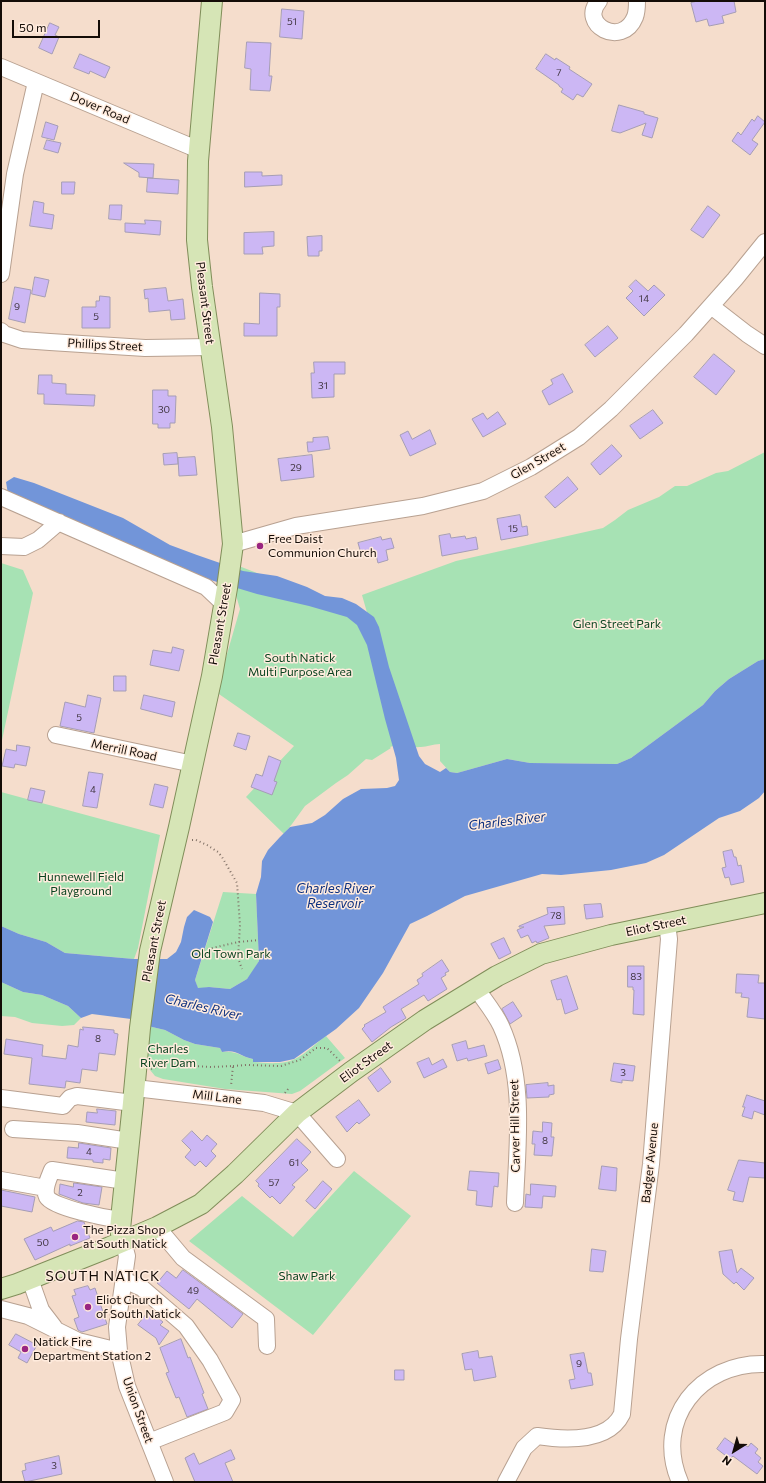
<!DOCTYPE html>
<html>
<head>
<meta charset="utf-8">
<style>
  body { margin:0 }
  #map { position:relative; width:766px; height:1483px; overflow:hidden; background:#f5ddcc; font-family:Commissioner,sans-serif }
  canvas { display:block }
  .frame { position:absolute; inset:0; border:2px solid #140c07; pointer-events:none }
  .north { position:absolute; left:714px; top:1431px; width:40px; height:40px; -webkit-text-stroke:3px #ffebdd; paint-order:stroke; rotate:217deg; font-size:11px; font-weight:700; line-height:16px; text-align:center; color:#140c07 }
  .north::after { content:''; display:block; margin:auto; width:14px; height:18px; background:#140c07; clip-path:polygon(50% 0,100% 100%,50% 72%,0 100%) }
  .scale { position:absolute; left:12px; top:20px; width:88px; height:18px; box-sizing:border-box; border:2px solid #140c07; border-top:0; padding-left:5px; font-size:12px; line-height:14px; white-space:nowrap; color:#140c07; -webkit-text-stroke:3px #ffebdd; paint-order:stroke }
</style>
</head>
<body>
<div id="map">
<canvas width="766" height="1483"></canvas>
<div class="frame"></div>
<div class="north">N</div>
<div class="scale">50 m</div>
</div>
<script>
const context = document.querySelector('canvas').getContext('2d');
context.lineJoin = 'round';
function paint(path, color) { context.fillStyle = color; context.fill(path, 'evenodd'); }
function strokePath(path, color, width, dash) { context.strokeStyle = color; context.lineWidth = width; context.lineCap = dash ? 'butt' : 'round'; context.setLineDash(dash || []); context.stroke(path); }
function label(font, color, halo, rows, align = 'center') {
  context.font = font + ' Commissioner,sans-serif'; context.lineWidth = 3; context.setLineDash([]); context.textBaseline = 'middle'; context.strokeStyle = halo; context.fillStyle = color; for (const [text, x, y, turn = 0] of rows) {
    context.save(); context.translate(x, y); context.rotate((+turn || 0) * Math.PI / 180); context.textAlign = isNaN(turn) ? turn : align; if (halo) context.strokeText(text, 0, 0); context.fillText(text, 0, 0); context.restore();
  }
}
paint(new Path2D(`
  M765,452V659L758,661L729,679L715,691L703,705L631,758L617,764L530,763L507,759L457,773L450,772L440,761V744C433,744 427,747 421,747C410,748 401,744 390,747L391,748L372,760L366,759L348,775L336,783L305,806L292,824L284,834L246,797L294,746L216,692L240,609L226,561L368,616L362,595L456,561L603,528L615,520L628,510L659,497L675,486H687L716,473L728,471Z
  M1,563L23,570L33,593L1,745Z
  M1,792L160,835L138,948L134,959L65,953L46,942L19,934L1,926Z
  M223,892L256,894L259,961L252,973L247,979L230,989L209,987L198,989L195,980Z
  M1,982L23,992L42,995L68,1006L81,1018L74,1025L62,1026L32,1023L15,1017L1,1016Z
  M148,1026L165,1030L184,1040L195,1044L220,1048L222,1052C237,1050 241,1057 254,1059L253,1062C266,1063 283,1065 295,1059C306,1054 316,1043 326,1036L345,1058L300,1091L292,1094L225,1089L163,1079L155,1076L146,1065Z
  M354,1171L411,1216L313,1335L189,1241L242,1196L293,1237Z`), '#a7e2b4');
paint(new Path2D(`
  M14,477L34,483L123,518L170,545L197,555L243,571L277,576L307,587L325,596L342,598L356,604L374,617L379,627L389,667L419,756L425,764L440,772L446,768L450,772L457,773L507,759L530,763L617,764L631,758L703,705L715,691L729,679L758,661L765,659V791L759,798L740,811L719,818L664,855L646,863L611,870L561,875L542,874L465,896L427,916L410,924L383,973L359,1008L336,1029L294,1059L280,1062H253V1059C240,1057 238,1049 222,1052L220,1048L195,1044L184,1040L165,1030L148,1026L131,1019L92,1014L81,1018L68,1006L42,995L23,992L1,982V926L19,934L46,942L65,953L134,959H167L176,952L181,942L184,927L187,917L194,910L210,917L213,922L195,980L198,988L209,987L230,989L247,979L259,961L256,894L261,877L262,861L268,850L280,837L290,827L312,823L325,815L343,799L361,789L387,788L395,786L399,780L396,758L385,719L367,645L357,625L347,617L309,606L257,594L174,569L8,494L6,482Z`), '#7295d9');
const building = new Path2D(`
  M698,1H734L736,12L722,16L724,23L709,26L707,19L696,22L691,3Z
  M282,9L304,11L302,39L280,37Z
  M50,23L59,27L55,35L59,37L52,54L39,48Z
  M247,42L271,43L269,76H272L270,91L250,90L251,69L245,68Z
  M80,54L110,67L105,78L90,71L89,74L74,68Z
  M546,54L555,60L556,58L570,67L569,69L592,84L583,97L577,94L573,100L561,92L563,89L559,86V85L536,69Z
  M619,105L644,112V114L658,118L652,138L642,135L646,123L620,133L612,131Z
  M758,116L765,122L752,140L758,144L750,155L732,141L738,132L741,135L752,119L754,121Z
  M46,122L58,126L54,140L42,137Z
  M47,140L61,143L58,153L44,149Z
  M124,163L154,164L153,178L139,177V173Z
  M245,172H262V176L282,175V185L245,187Z
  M148,178L179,180L178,194L147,192Z
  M62,182H75L74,194H62Z
  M34,201L44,203L43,213L54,215L52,229L30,226Z
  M110,205H122L121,220L109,219Z
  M708,206L720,215L703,238L691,230Z
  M145,220L161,221L160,235L125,232V223L145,224Z
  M274,232V246L262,247L263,254H244V233Z
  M322,236V251H319V256H308L307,237Z
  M35,277L49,280L45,297L32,294Z
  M636,280L648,291L654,285L665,295L644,316L626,298L633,291L629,287Z
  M15,287L31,290L25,323L9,319Z
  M166,288L168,301L183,299L185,319L171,320L170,310L149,312L148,298L145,299L144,290Z
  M260,293L280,294V307H277V336H244V323L259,324Z
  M100,296L110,297V328H82V307H96V301H99Z
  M608,326L618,338L595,357L585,345Z
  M714,354L735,371L716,395L694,377Z
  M314,362H345V374H334V397L312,398L311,373H314Z
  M563,374L573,392L549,405L542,391L553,384L551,380Z
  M39,375H52V383L66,384V394L95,395L94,406L44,404V394H38Z
  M153,390H168V396H176L175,423H170V428H158V424H153Z
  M653,410L663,423L640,439L630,426Z
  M498,412L506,424L483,437L472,419L483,413L487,419Z
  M430,430L436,444L410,456L400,435L408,431L412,439Z
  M328,437L330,449L308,452L307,442H313V438Z
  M612,445L622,456L600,475L591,464Z
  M177,453L178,464L164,465L163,454Z
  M312,455L314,477L281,481L278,459Z
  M195,457L197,475L179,476L178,458Z
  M568,477L578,489L555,508L545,497Z
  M520,515L522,527L527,526L528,535L501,540L497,519Z
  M450,534L451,538L465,536L466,539L476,537L478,549L442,556L439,536Z
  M381,537L382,540L391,538L394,548L386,550L388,560L378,563L376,555L369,556L368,551L361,553L358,543Z
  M173,647L184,650L179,671L150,665L153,650L171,653Z
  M114,676H126V691H114Z
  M88,695L101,698L94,733L60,726L65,702L85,707Z
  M144,695L175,702L172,717L141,709Z
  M238,733L250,736L246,750L234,746Z
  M17,745L30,747L26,766L15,764L14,768L2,766L6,749L16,751Z
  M269,756L281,761L274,781L277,782L272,795L251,787L256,774L262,776Z
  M89,772L103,774L97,808L83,806Z
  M155,784L168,787L163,808L150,805Z
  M31,788L45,791L42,803L28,800Z
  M732,850L734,857H736L738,866L741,865L744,882L731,885L729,877L725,878L722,868L726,867L723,852Z
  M601,904L603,917L586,919L584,905Z
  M564,907L565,924L544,926L549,938L537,943L536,941L532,943L528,935L521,938L517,930L524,927H519V926L548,914L547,908Z
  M504,938L511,953L499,959L491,944Z
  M442,960L449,971L445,973L446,975L441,978L447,989L428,1001L424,995L401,1009L406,1018L391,1027L372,1042L362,1029L365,1026L364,1025L386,1012L383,1007L419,984L417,980L423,976L422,974Z
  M628,966H644V1015L633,1014L634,990H633V987H628Z
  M737,974L759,975L758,983H765V1019L747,1017L749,998L741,997L742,993H736Z
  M567,976L578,1009L565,1014L561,999L557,1000L551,981Z
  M513,1002L522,1016L510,1024L502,1009Z
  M83,1027L114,1030V1033L118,1034L115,1055L99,1053L97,1071L82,1069L80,1083L66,1081L65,1088L29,1084L32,1058L4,1054L6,1039L43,1045L42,1056L66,1059L68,1045L78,1047L80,1029L83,1030Z
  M466,1041L468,1049L484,1045L487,1056L468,1061L467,1058L457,1061L452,1045Z
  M429,1058L432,1065L443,1059L447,1067L424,1078L417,1063Z
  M498,1060L501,1069L488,1074L485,1064Z
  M614,1063L635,1066L633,1081L622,1080V1083L611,1081Z
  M381,1068L391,1082L378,1092L368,1078Z
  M548,1083V1086L554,1085V1094L549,1095V1097L527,1098L526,1085Z
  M747,1095L765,1101V1115L754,1111L752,1119L742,1116L745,1107H743Z
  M359,1100L370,1115L359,1124L357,1122L347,1132L336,1117Z
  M97,1109L116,1111L115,1125L86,1122L87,1112L97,1113Z
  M543,1122L552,1123L551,1137H554L552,1156L534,1155L535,1144H532L533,1131L542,1132Z
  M192,1131L202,1141L207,1135L217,1144L211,1151L216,1156L206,1167L200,1161L195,1166L185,1157L191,1150L182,1141Z
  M297,1139L311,1152L301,1163L308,1170L292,1185L295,1187L280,1204L272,1196L270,1198L258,1186L259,1184L256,1181Z
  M79,1143L111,1148L110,1160L103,1159V1163L93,1162V1160L67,1158L68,1147L78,1148Z
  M739,1160L765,1163V1178L749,1177L743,1202L733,1200L735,1192L728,1190Z
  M602,1166L617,1168L616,1191L599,1189Z
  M470,1171L499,1173L498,1187L494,1186L492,1207L476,1205L477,1191L468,1190Z
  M323,1181L332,1189L315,1209L306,1201Z
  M74,1183L102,1187L99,1205L83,1203L59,1194L60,1184L73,1187Z
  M531,1184L556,1186L555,1197L543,1196L542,1208L525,1207L526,1194L530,1195Z
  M1,1190L35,1197L32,1212L1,1206Z
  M78,1221L84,1222L90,1238L70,1246V1244L35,1260L24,1239L51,1227L53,1231Z
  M592,1249L606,1251L603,1272L590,1271Z
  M732,1250L737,1273L741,1268L754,1278L744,1290L736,1282L734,1284L723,1274L719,1252Z
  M183,1270L243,1314L232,1328L197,1299L189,1309L157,1283L167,1271L176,1278Z
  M88,1286L90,1290L95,1288L107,1324L82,1332L78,1330L74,1319L79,1317L72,1296L76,1295L74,1290Z
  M149,1311L163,1322L160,1325L169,1331L159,1345L156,1338L138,1325Z
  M16,1334L37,1345L27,1363L18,1358L21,1352L9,1345Z
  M181,1339L188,1358L190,1357L204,1393L202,1394L208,1409L187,1417L179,1397L176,1398L166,1373L169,1372L160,1348Z
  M478,1351L479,1358L492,1356L496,1377L474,1381L472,1369L465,1370L462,1354Z
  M584,1353L588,1373H591L593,1385L571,1389L569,1380L575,1379L570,1355Z
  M395,1370H404V1380H395Z
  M725,1438L739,1448L743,1444L748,1447L751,1443L758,1449L755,1453L761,1458L758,1462L763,1466L757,1474L733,1456L730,1459L717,1449Z
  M231,1450L235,1459L225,1463L233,1482H195L185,1458L194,1453L199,1464Z
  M59,1456L62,1474L25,1482L22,1471L26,1470L25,1464Z`);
paint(building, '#ccb7f4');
strokePath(building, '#a59db5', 1);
const minor = new Path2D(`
  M599,1C578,24 622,49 635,17C637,12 637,6 637,1
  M1,67L199,150
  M1,274L15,174L36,82
  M711,306L747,334L765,346
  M1,331L4,334L22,340L50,342L145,348L211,347
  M1,497L206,587L224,604
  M233,544L296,526L423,506L483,491L531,467L579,437L611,409L686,334L735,279L765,242
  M1,546L24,547L38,540L59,522
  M56,735L193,764
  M476,988C484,1000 495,1013 501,1026C526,1081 517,1145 515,1203
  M135,1088L264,1103L297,1113L337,1159
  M1,1098L63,1106L70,1098L77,1096L133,1103
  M13,1129L77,1133L129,1141
  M1,1180L46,1188
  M120,1220C107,1218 53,1208 47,1197C43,1189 49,1178 52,1170L125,1181
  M157,1227L183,1258L266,1319L267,1346
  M123,1241L127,1256L117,1327L119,1351L127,1386L165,1482
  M30,1279L41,1310L54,1327
  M124,1280L142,1288L186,1326L210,1360L232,1400L225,1412L149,1442
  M1,1309L28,1316L78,1341L119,1351
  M506,1482L524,1448L537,1436C564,1440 608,1443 622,1414L629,1339L651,1164L669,939L667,924
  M680,1482C653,1420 700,1362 765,1364`);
const major = new Path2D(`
  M123,1241L120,1229L133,1103L140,1028L150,951L179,827L212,676L227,588L233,544L222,427L202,287L197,240L198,161L212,1
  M1,1289L17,1284L110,1247L157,1227L201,1204L235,1174L297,1113L351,1072L425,1020L497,976L541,954L611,935L765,903`);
strokePath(minor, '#b8a191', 18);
strokePath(major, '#808e5a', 22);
strokePath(new Path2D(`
  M192,840H196L207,845L218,852L222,857L237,883L240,925L238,958L242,969
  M204,950L238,942L259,940
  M233,1066L246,1065L281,1066L300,1060L316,1048H327L340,1061
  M151,1069L164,1064L211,1067L233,1066L231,1086
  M285,1093L288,1089`), '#827267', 2, [1, 3]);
strokePath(minor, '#fff', 16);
strokePath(major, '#d6e5b6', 20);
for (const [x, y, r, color] of [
  [260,546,4,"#992581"],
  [75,1237,4,"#992581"],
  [88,1307,4,"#992581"],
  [25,1349,4,"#992581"]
]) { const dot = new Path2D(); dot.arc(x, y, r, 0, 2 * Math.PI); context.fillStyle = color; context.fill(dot); strokePath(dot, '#ffebdd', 1.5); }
label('10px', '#423742', null, [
  ["51",292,22],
  ["7",559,73],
  ["14",644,299],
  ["9",17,307],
  ["5",96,317],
  ["31",323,386],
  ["30",164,410],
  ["29",296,468],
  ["15",513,529],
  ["5",79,718],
  ["4",93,790],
  ["78",556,916],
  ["83",636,977],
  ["8",98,1039],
  ["3",623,1073],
  ["8",545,1141],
  ["4",89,1152],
  ["61",294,1163],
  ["57",274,1183],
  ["2",80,1193],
  ["50",43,1243],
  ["49",193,1291],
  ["9",579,1364],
  ["3",54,1466]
]);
label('12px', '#140c07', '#ffebdd', [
  ["Dover Road",100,108,23],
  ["Pleasant Street",205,303,83],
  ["Phillips Street",105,345,3],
  ["Glen Street",538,461,-30],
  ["Pleasant Street",220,624,-80],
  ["Merrill Road",124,750,12],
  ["Eliot Street",656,926,-12],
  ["Pleasant Street",154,941,-79],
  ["Eliot Street",366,1062,-36],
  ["Mill Lane",217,1097,7],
  ["Carver Hill Street",515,1126,-91],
  ["Badger Avenue",650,1163,-84],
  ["Union Street",138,1410,70]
]);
label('12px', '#140c07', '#ffebdd', [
  ["Free Daist",268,539],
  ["Communion Church",268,553],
  ["The Pizza Shop",83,1230],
  ["at South Natick",83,1244],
  ["Eliot Church",96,1300],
  ["of South Natick",96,1314],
  ["Natick Fire",33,1342],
  ["Department Station 2",33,1356]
], 'left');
label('12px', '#09431f', '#ffebdd', [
  ["Glen Street Park",617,624],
  ["South Natick",300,658],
  ["Multi Purpose Area",300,672],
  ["Hunnewell Field",81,877],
  ["Playground",81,891],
  ["Old Town Park",231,954],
  ["Charles",168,1049],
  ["River Dam",168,1063],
  ["Shaw Park",307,1276]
]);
label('italic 13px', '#0d307f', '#ffebdd', [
  ["Charles River",507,821,-7],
  ["Charles River",335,889],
  ["Reservoir",335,904],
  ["Charles River",203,1007,13]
]);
context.letterSpacing = '1px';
label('14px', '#140c07', '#ffebdd', [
  ["SOUTH NATICK",103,1276]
]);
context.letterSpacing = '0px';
</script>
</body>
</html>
